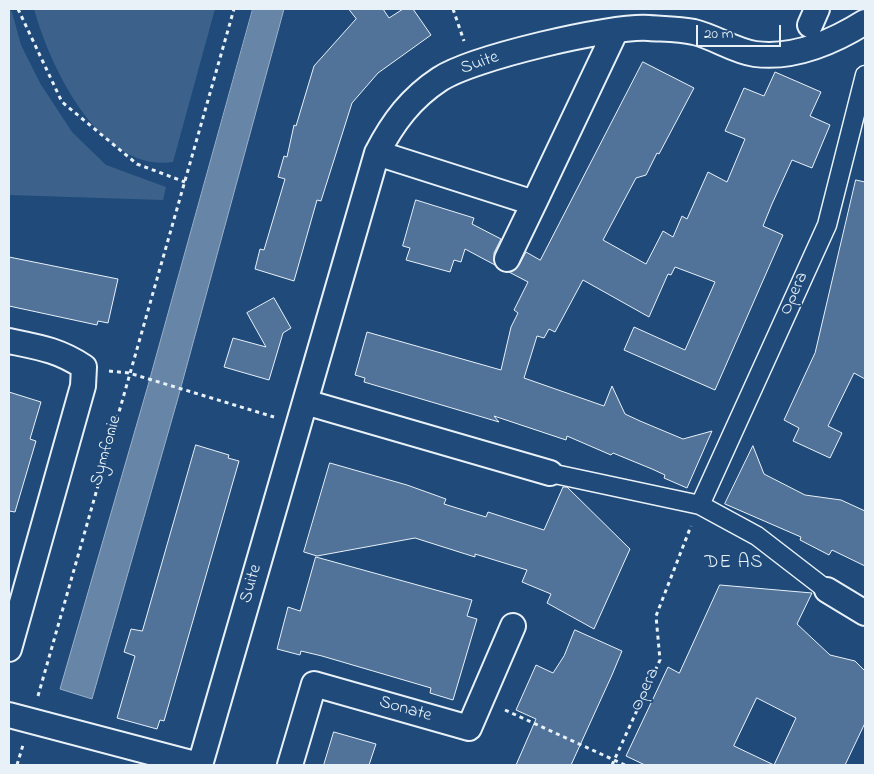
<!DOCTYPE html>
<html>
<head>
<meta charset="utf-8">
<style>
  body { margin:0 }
  #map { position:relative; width:874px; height:774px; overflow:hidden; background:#1f4a7a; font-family:"Indie Flower",sans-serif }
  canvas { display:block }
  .frame { position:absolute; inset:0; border:10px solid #e8f1f8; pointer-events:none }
  .scale { position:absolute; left:696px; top:25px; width:85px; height:22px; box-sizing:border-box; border:2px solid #e8f1f8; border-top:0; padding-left:6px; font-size:15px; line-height:18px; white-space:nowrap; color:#e8f1f8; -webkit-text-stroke:4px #1f4a7a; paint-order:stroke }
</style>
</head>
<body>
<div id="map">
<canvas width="874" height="774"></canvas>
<div class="frame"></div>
<div class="scale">20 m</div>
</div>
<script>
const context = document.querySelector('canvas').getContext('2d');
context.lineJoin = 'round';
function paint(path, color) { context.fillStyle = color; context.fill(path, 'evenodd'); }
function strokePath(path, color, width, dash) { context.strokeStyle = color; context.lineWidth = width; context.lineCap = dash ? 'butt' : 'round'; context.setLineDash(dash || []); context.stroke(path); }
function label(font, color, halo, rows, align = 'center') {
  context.font = font + ' "Indie Flower",sans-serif'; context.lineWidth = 4; context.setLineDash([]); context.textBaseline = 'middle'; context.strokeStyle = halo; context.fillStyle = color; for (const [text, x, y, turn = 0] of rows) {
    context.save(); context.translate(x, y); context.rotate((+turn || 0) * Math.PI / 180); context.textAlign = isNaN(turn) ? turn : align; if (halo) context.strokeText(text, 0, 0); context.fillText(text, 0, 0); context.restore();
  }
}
paint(new Path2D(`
  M9,9L12,12L21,45L40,83L72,132L106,165L166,187L163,200L9,195Z
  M34,9H215L173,162C100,173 50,67 34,9Z`), '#3c628c');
const water = new Path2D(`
  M253,9H284L178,398L92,699L60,689L147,389Z`);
paint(water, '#6685a7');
strokePath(water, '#9ab0c7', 1);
const building = new Path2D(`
  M349,9H383L389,18L403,9H413L431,35L378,73L352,103L321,201L317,200L294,281L255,269L260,249L264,250L285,179L278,177L284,156L287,157L294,125L296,126L314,66L356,19Z
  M643,62L694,88L659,154L657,153L646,175L636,178L603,240L646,264L663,231L673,237L682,216L687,219L708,172L727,182L745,139L725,131L744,88L764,96L775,72L821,92L810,116L830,125L812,168L792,160L772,204L763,226L783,235L715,390L624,350L634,327L685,350L715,282L675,267L671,275L668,274L649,317L583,280L555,332L549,329L544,338L537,336L524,378L604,406L612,386L625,414L640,421L683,439L712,431L687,488L664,478L665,475L652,469L613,453L611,455L567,436L566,440L494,416L499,422L364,382L365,378L355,375L367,332L501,370L511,327L518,313L514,310L528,282L509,272L519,265L526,252L540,260Z
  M856,180L865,182V379L854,373L828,426L842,433L830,458L793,441L799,428L784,420L815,353Z
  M416,200L474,218L472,224L501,239L494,253L495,265L465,249L461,262L454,260L450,272L406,260L410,248L403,246Z
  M9,257L118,279L108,323L98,321L97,325L9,306Z
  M274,298L291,328L283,333L269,380L224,367L233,338L266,347L247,313Z
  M9,392L41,402L30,439L36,441L15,512L9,511Z
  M196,445L229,455L228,458L239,461L164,721L160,720L157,729L117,718L135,656L124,652L131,629L142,631Z
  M753,446L764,474L805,495L841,500L865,511V566L832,550L829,555L800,540L801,537L725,504Z
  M330,463L407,485L446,499L444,504L486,517L488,512L544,530L563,487H567L630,549L594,629L547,603L551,594L522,582L527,570L475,554V557L415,538L317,556L304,552Z
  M316,557L472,600L467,616L477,619L453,700L430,693L431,688L322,656L301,651L300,655L277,649L288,607L300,611Z
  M720,585L812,593L797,624L830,655L855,661L865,671V723L845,765H645L626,756L668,667L679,673ZM757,698L796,718L774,765L734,746Z
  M575,630L622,651L612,675L571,765H516L536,719L516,710L536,665L553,673L564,656Z
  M334,732L376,744L369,765H324Z`);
paint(building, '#517399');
strokePath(building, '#e8f1f8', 1);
const pedestrian = new Path2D(`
  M550,473L700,505L757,536L827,590
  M700,505L827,225L865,75`);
const minor = new Path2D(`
  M810,25L817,9
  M377,153L534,203L616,30
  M507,259L534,203
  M9,341C38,347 59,350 84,367L83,386L9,649
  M305,402L550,473
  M827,590L865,613
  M9,715L199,765
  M200,765L377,153C393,122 411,98 440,79C472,58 611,25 649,28C664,29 680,29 694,32C715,37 734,51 755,54C794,59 833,42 865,22
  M290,765L314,684L469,728L513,626`);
strokePath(pedestrian, '#e8f1f8', 21);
strokePath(minor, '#e8f1f8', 28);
strokePath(new Path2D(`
  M18,9L62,102L137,164L185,182
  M453,9L464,41
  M109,371L129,373L274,417
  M38,696L234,9
  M505,710L625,765
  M17,765L23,745
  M612,765L660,660L656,616L691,526`), '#e8f1f8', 3, [4, 4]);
strokePath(pedestrian, '#1f4a7a', 18);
strokePath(minor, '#1f4a7a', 24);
label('18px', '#e8f1f8', '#1f4a7a', [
  ["Suite",480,64,-19],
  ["Opera",795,294,-66],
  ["Symfonie",107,451,-74],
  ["Suite",252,584,-74],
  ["Opera",646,690,-66],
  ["Sonate",405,710,16]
]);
context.letterSpacing = '1px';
label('19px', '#e8f1f8', '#1f4a7a', [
  ["DE AS",734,564]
]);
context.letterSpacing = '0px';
</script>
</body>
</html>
